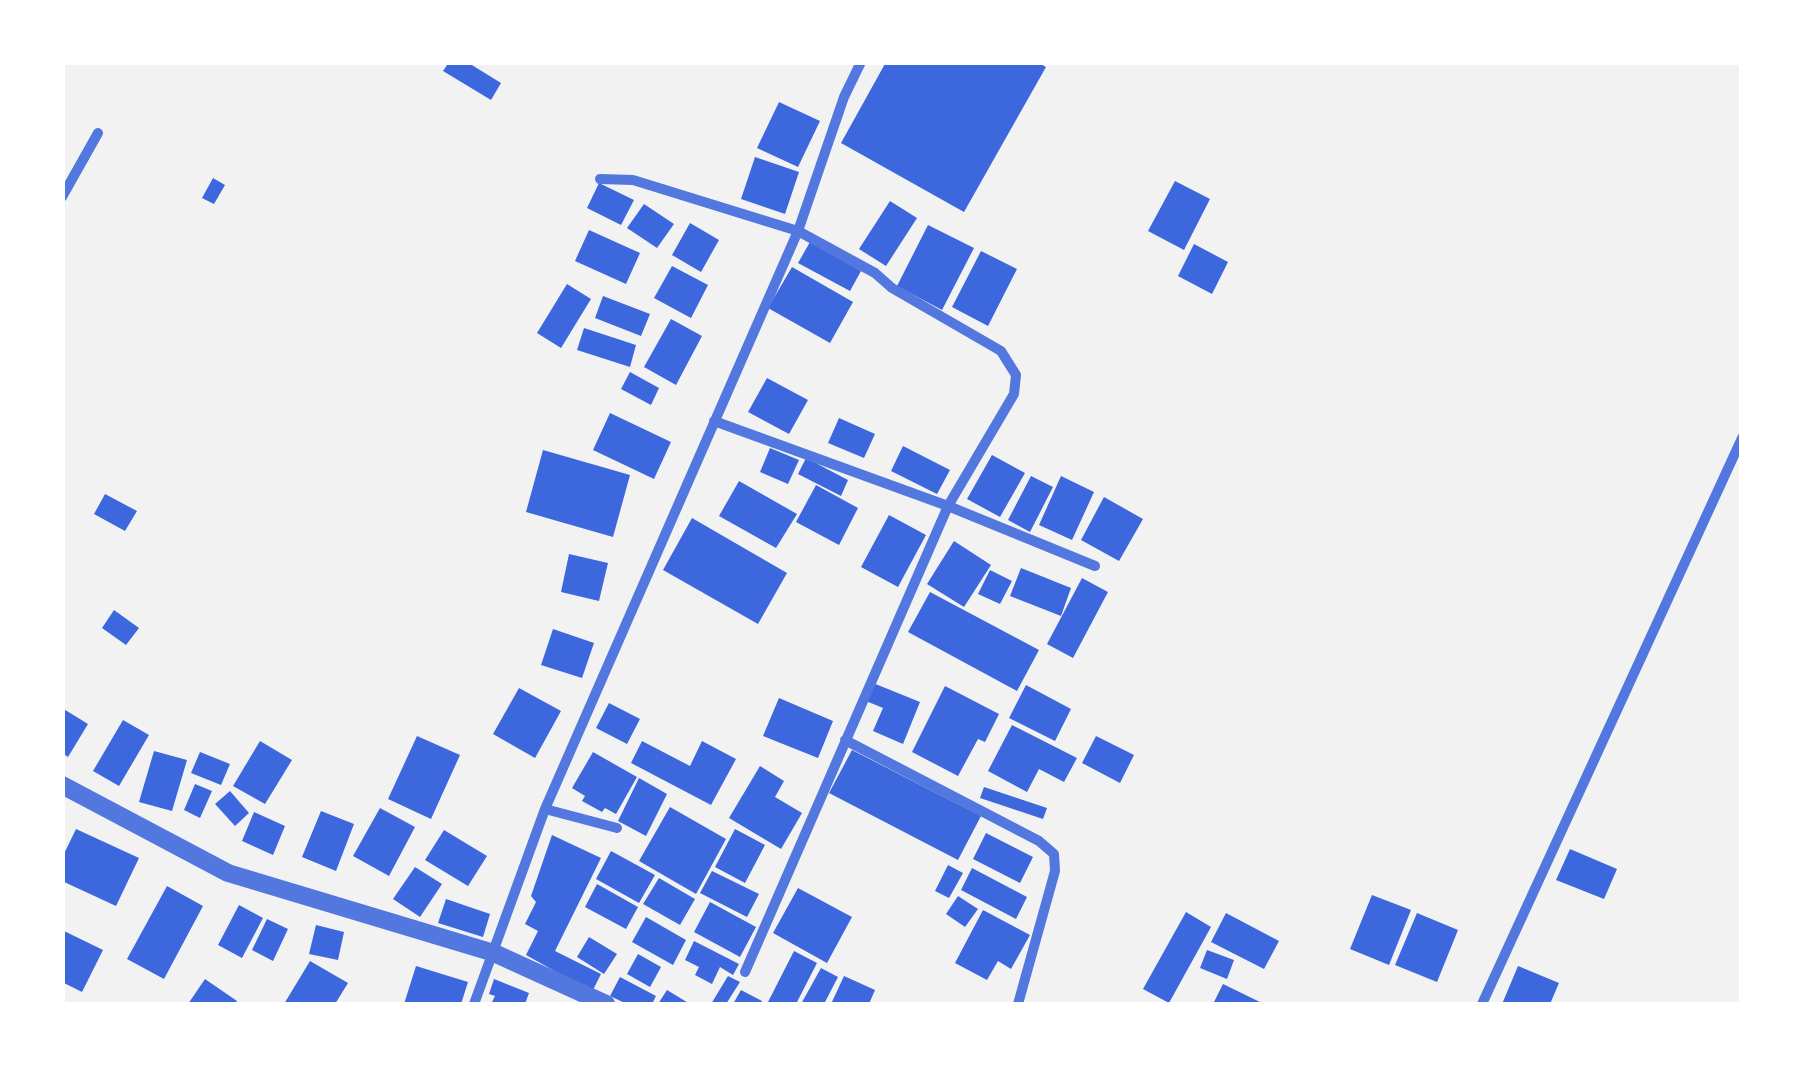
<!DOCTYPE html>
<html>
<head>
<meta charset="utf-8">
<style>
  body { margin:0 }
  #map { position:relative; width:1804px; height:1067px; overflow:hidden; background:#f2f2f2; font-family:"IBM Plex Sans",sans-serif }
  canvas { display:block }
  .frame { position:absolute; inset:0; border:65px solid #fff; pointer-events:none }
</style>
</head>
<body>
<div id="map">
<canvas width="1804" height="1067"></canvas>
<div class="frame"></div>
</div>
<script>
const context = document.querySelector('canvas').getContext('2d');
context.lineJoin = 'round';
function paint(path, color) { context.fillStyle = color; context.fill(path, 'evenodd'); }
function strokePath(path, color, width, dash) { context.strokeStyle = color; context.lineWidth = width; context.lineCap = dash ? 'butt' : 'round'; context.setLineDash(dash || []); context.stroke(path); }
paint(new Path2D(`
  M449,62H467L501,83L491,100L443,71Z
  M886,62H1037L1046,67L964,212L841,143Z
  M779,102L820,121L798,167L757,148Z
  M755,157L799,172L785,214L741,199Z
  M213,178L225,185L214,204L202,198Z
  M1175,181L1210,199L1184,250L1148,231Z
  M599,183L634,200L621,225L587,208Z
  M890,201L917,218L886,266L859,249Z
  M644,204L674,224L657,248L627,228Z
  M690,223L719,240L701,272L672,255Z
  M928,225L974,248L942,310L897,286Z
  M589,230L640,253L626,284L575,261Z
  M810,242L861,271L850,291L798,263Z
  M1194,244L1228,262L1212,294L1178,276Z
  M981,251L1017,269L988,326L952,307Z
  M672,266L708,285L691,318L654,298Z
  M792,267L853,302L830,343L768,308Z
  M567,284L591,299L561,348L537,333Z
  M603,296L650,314L641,336L595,318Z
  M671,319L702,336L676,385L644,367Z
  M584,328L636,345L630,367L577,350Z
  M630,372L659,388L651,405L621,389Z
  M767,378L808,400L789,434L748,412Z
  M610,413L671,442L654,479L593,450Z
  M839,418L875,434L864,458L828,443Z
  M903,446L950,470L937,494L891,471Z
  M770,448L799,460L788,484L760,472Z
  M543,450L630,475L613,537L526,512Z
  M992,455L1025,473L1000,517L967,499Z
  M806,458L848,480L841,496L798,474Z
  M1031,476L1053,487L1030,532L1008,520Z
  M1061,476L1094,492L1072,540L1039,525Z
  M739,481L797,514L776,548L719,516Z
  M816,485L858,508L839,545L796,522Z
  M105,494L137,511L125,531L94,514Z
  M1104,497L1143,519L1119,561L1081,540Z
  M889,515L926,535L898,587L861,567Z
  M692,518L787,573L758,624L663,570Z
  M954,541L991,565L964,607L927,584Z
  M569,554L608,563L599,601L561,592Z
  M1021,568L1071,588L1061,616L1010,596Z
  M990,570L1012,581L1000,604L978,594Z
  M1082,578L1108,592L1073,658L1047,644Z
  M930,592L1039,650L1017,691L908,632Z
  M114,610L139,628L126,645L102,628Z
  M553,629L594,643L582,678L541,665Z
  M873,683L920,702L903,744L873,731L883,708L866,701Z
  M1026,685L1071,709L1055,741L1009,718Z
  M945,686L999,714L985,742L978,739L958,776L912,752Z
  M519,688L561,711L535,758L493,734Z
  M779,698L833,721L818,758L763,736Z
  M609,703L640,719L627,744L596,728Z
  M62,708L88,724L68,757L62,753Z
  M123,720L149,735L119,786L93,771Z
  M1012,725L1077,758L1064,782L1039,769L1027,792L988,771Z
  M417,736L460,755L431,819L388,799Z
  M1096,736L1134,755L1120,783L1082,763Z
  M260,741L292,760L265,804L233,786Z
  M642,741L690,766L702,741L736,759L711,805L631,763Z
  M852,750L981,816L958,860L829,793Z
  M154,751L187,760L172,811L139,802Z
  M200,752L230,764L221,785L191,773Z
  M593,752L637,777L616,814L605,808L602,812L582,801L585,796L572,788Z
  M760,766L784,781L775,797L802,813L781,849L729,818Z
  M639,778L667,794L646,836L618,821Z
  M195,784L212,791L200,818L184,810Z
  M984,787L1047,808L1043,819L980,798Z
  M230,791L249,813L235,826L215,804Z
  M670,807L726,839L696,894L639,861Z
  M380,808L415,827L389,876L353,856Z
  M321,811L354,824L336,871L302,857Z
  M254,812L285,826L273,855L242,841Z
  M76,829L139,858L116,906L62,881V858Z
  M735,829L765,845L745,883L715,867Z
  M444,830L487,856L468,886L425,860Z
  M986,833L1033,857L1020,883L973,859Z
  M552,835L601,858L555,951L601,974L592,992L526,955L538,931L525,924L536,902L531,896Z
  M1570,849L1617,869L1604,899L1556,880Z
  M611,851L655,875L639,903L596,879Z
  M948,865L963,873L949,898L935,891Z
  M415,867L442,884L420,917L393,899Z
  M972,868L1027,897L1016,919L961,890Z
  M712,871L759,894L747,917L700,893Z
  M659,878L695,899L680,925L643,904Z
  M597,884L638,907L626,929L585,907Z
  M167,886L203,906L164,979L127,959Z
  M798,888L852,917L827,963L773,933Z
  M1372,895L1411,910L1389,965L1350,949Z
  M958,896L978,909L965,927L946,914Z
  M446,899L490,914L483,937L438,923Z
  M710,902L756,927L740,957L694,932Z
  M239,905L263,918L242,958L218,945Z
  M983,910L1030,935L1011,969L998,961L987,980L955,963Z
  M1186,912L1211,927L1169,1003L1143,989Z
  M1226,913L1279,941L1264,969L1211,942Z
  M1417,913L1458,930L1437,982L1395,965Z
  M646,917L686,940L673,965L632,942Z
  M267,919L288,929L273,961L252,950Z
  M316,925L344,932L338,960L309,954Z
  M62,930L103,950L82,992L62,982Z
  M589,937L617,954L604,974L577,957Z
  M694,941L739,964L733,975L720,967L712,984L695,975L699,967L685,960Z
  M1207,950L1234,960L1227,979L1200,968Z
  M794,951L817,963L796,1004H773L768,1002Z
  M638,954L661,967L650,987L627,974Z
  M310,961L348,983L335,1004H284Z
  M416,966L468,982L461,1004H404Z
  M1518,966L1559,983L1550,1004H1502Z
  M821,968L838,977L824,1004H801Z
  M728,976L740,982L726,1004H711Z
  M844,976L875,990L869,1004H831Z
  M620,977L656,996L652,1004H627L610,996Z
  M205,979L237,1001L235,1004H188Z
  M494,979L529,993L525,1004H491L495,996L489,994Z
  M1223,984L1264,1004H1213Z
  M667,990L690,1004H658Z
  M741,990L762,1001L761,1004H733Z`), '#3d67dc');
strokePath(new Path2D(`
  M600,179L633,180L798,231L875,273L892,288L1001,351L1016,375L1014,394L948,506L745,972
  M62,197L98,133
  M714,421L948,506L1095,566
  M845,740L1039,841L1054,854L1055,871L1018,1004
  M545,809L617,828
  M474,1004L545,809L798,231L844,97L861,62
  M1482,1004L1742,438`), '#5277de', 10);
strokePath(new Path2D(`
  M62,785L228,873L494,953L606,1004`), '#5277de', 18);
</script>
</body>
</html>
